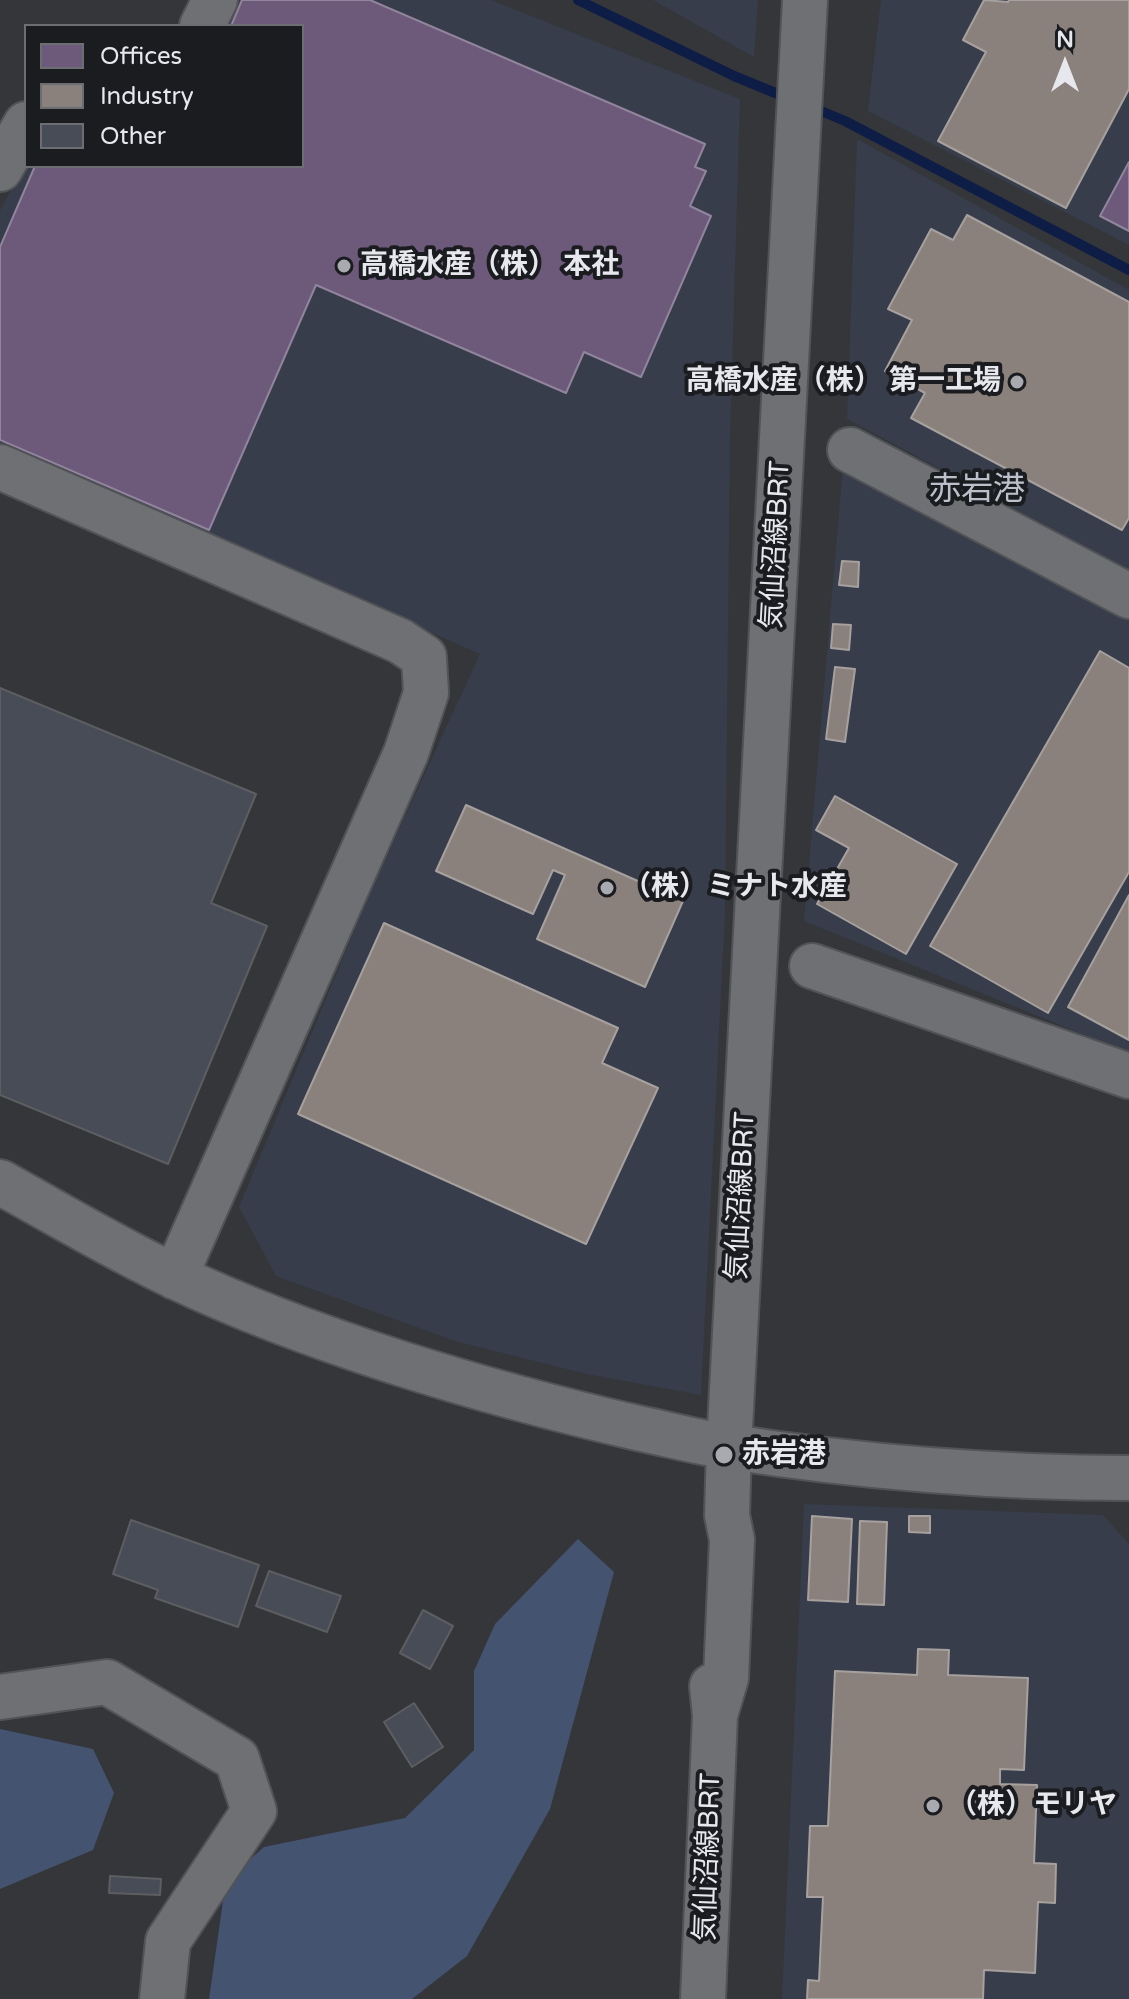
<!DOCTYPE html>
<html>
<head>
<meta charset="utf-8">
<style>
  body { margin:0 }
  #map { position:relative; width:1129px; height:1999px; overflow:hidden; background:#34363a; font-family:"Varela Round",sans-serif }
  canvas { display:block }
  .legend { position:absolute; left:24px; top:24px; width:280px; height:144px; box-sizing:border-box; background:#1b1c20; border:2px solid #6c6e72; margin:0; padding:10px 14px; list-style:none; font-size:24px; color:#e6e8ee }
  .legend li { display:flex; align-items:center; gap:16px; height:40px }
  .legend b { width:40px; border:2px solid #6c6e72 }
  .north { position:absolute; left:1025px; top:24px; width:80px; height:80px; -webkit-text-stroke:6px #1b1c20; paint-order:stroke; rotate:0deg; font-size:22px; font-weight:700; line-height:32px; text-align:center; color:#e6e8ee }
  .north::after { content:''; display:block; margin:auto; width:28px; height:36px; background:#e6e8ee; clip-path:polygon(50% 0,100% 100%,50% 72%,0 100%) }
</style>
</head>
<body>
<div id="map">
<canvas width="1129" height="1999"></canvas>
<ul class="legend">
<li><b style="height:22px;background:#6d597a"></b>Offices</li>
<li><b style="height:22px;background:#8a817c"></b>Industry</li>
<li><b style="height:22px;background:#484c57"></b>Other</li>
</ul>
<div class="north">N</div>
</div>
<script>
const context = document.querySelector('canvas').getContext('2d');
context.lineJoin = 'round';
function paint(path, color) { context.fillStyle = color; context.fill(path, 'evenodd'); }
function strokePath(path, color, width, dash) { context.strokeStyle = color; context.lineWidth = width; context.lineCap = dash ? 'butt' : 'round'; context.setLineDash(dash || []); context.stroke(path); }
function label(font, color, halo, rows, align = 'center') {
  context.font = font + ' "Varela Round","Noto Sans JP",sans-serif'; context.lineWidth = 8; context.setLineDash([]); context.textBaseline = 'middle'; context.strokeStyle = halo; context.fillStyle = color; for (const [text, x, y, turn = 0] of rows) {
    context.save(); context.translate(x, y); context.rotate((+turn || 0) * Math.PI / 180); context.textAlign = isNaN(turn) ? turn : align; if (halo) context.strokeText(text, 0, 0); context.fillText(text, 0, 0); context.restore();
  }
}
paint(new Path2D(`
  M231,0H491L740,99L730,439L725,911L701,1395L587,1374L455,1341L276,1276L239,1207L373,886L480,654L0,443V210L26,164V166H302V26H217Z
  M653,0H758L754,57Z
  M881,0H1129V245L868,111Z
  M857,139L1129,290V570L847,419Z
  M843,466L1129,610V1053L804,921Z
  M804,1504L1103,1515L1129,1544V1999H782Z`), '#373d4a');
paint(new Path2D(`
  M578,1539L614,1572L550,1809L467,1956L412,1999H209L226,1880L264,1847L405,1818L474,1750V1671L495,1624Z
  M0,1729L93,1749L114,1793L93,1850L0,1889Z`), '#445370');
const offices = new Path2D(`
  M242,0H370L705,144L695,167L706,171L690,206L711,216L641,377L584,352L566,393L316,285L209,530L0,440V247L35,166H302V26H231Z
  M1129,162V231L1100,216Z`);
paint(offices, '#6d597a');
strokePath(offices, '#91849d', 2);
const industry = new Path2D(`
  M984,0L1008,2L1009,0H1129V89L1066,208L938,141L986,52L963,40Z
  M967,215L1129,302V518L1122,530L911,418L925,393L885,371L912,320L888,309L931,229L953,240Z
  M842,561L859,562L858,587L839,585Z
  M833,624L851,625L849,650L831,648Z
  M1100,651L1129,668V872L1048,1013L930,946Z
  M835,667L855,669L845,742L826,739Z
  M835,796L957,864L906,954L817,904L849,848L816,830Z
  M466,805L683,901L645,987L537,939L565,875L553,870L533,914L436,871Z
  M1129,895V1040L1068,1007Z
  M384,923L618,1028L602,1063L658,1088L586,1244L298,1114Z
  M812,1516L852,1519L848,1602L808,1600Z
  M909,1516H930V1533L909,1532Z
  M860,1521L887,1522L884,1605L857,1604Z
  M918,1649L949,1650L948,1675L1028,1678L1024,1770L1000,1769V1784L1037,1785L1034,1863L1056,1864L1055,1903L1038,1902L1035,1973L984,1970L983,1999H807L808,1980L819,1981L823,1897H807L810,1826H828L835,1671L917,1675Z`);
paint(industry, '#8a817c');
strokePath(industry, '#a6a09e', 2);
strokePath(new Path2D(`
  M578,0L734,76L790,99
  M809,106L845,121L1129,270`), '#0e1d46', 10);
const building = new Path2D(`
  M0,688L256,794L211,903L267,926L168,1164L0,1095Z
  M131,1520L259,1565L238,1627L155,1598L158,1590L113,1574Z
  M269,1571L341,1596L327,1632L256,1606Z
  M423,1610L453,1626L430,1669L400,1653Z
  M414,1703L443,1747L412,1767L384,1722Z
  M110,1876L161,1879L160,1895L109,1893Z`);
paint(building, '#484c57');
strokePath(building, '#5d5e61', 2);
const minor = new Path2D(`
  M202,26L215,0
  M0,169L26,124
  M850,450L1129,596
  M0,467L400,641L424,657L426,693L406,753L175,1277
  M812,966L1129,1076
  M0,1182C58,1214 116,1249 176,1277C247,1311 322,1338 396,1362C477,1388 559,1410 642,1429C671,1435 701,1443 731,1447C858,1467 1000,1478 1129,1478
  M0,1697L107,1682L237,1759L254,1811L168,1941L162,1999
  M715,1715L726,1678L732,1540L727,1515L729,1447L805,0
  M703,1999L715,1715L712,1686`);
strokePath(minor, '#515357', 48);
strokePath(minor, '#6e7073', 44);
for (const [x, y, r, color] of [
  [344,266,8,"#a8aaaf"],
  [1017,382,8,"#a8aaaf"],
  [607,888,8,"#a8aaaf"],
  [724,1455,10,"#a8aaaf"],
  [933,1806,8,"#a8aaaf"]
]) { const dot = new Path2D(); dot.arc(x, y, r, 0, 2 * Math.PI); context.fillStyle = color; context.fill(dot); strokePath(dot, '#1b1c20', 3); }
label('bold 28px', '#e6e8ee', '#1b1c20', [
  ["高橋水産（株） 本社",360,266],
  ["高橋水産（株） 第一工場",1001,382,"right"],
  ["（株）ミナト水産",623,888],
  ["赤岩港",742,1455],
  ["（株）モリヤ",949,1806]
], 'left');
label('28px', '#e6e8ee', '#1b1c20', [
  ["気仙沼線BRT",777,545,-87],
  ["気仙沼線BRT",742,1196,-87],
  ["気仙沼線BRT",709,1857,-88]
]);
label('32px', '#bbc0ca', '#1b1c20', [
  ["赤岩港",977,491]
]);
</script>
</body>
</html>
